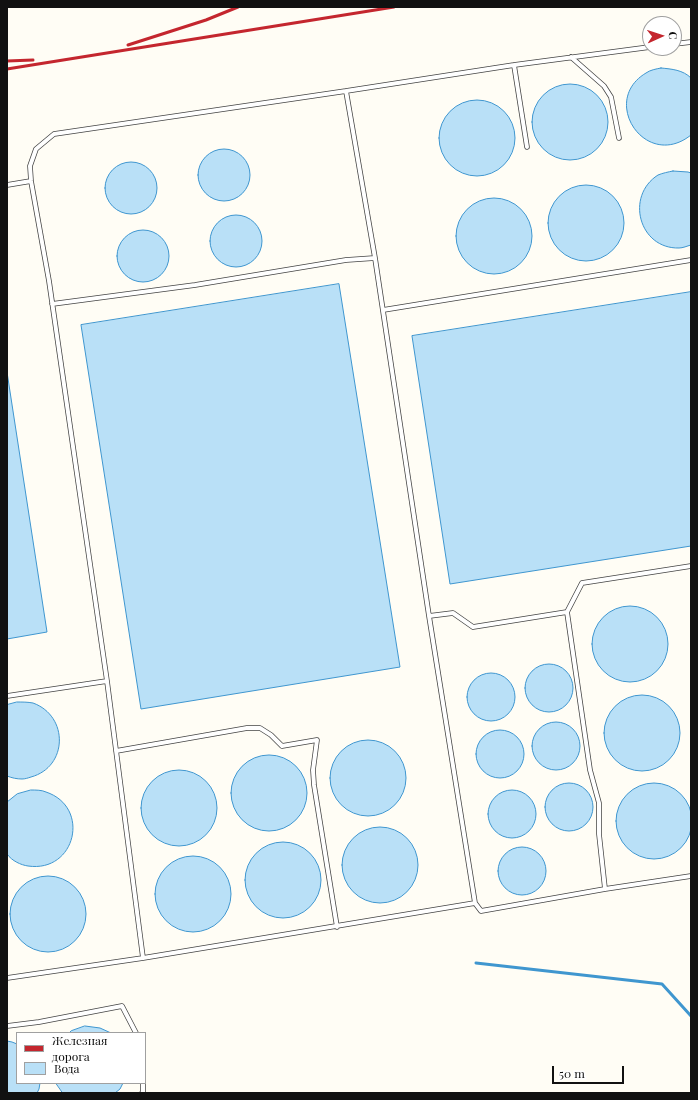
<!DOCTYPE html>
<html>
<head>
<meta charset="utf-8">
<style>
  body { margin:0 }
  #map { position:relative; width:698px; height:1100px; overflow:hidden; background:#fffdf5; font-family:"Playfair Display",serif }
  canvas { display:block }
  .frame { position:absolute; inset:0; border:8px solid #111; pointer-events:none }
  .legend { position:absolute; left:16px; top:1032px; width:130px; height:52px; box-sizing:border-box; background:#fff; border:1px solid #a0a0a0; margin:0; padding:5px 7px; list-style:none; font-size:12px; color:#111 }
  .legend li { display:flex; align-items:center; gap:8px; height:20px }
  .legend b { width:20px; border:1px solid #a0a0a0 }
  .north { position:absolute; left:642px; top:16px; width:40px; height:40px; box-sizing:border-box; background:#fff; border:1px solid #a0a0a0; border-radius:50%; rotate:87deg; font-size:11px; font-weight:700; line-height:16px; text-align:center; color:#111 }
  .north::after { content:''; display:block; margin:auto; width:14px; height:18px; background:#c4262e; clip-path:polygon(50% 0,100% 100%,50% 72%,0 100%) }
  .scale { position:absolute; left:552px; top:1066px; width:72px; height:18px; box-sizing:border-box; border:2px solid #111; border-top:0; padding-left:5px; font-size:12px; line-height:14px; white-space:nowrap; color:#111; -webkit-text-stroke:3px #fff; paint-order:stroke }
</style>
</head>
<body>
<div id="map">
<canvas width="698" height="1100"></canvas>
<div class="frame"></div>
<ul class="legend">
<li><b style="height:5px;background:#c4262e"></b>Железная дорога</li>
<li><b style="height:11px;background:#b9e0f7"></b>Вода</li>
</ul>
<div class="north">С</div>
<div class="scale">50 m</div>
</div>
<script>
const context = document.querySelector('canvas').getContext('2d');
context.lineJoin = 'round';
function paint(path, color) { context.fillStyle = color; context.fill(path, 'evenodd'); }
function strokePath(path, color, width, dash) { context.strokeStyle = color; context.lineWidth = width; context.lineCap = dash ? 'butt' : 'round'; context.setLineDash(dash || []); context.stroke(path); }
const water = new Path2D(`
  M661,68C672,69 683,70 691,78V135C646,171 599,101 646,73C650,70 656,69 661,68Z
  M532 122a38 38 0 1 1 76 0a38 38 0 1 1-76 0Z
  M439 138a38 38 0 1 1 76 0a38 38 0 1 1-76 0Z
  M198 175a26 26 0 1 1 52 0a26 26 0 1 1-52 0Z
  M105 188a26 26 0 1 1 52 0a26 26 0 1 1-52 0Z
  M673,171L688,172L691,173V245C687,246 683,248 679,248C639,249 625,196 658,175C663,173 668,172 673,171Z
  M548 223a38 38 0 1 1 76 0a38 38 0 1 1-76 0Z
  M456 236a38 38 0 1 1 76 0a38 38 0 1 1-76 0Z
  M210 241a26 26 0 1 1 52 0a26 26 0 1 1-52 0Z
  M117 256a26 26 0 1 1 52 0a26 26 0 1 1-52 0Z
  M339,284L400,667L141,709L81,325Z
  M691,292V546L450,584L412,336Z
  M7,372L47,632L7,639Z
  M592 644a38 38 0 1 1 76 0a38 38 0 1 1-76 0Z
  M525 688a24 24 0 1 1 48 0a24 24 0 1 1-48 0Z
  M467 697a24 24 0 1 1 48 0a24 24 0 1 1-48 0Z
  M604 733a38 38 0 1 1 76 0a38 38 0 1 1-76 0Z
  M17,702C22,702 28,702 33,703C69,716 68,767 31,777C28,778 25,779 22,779C17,779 12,778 7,776V705Z
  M532 746a24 24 0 1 1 48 0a24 24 0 1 1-48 0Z
  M476 754a24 24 0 1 1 48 0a24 24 0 1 1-48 0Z
  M330 778a38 38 0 1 1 76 0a38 38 0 1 1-76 0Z
  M231 793a38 38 0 1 1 76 0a38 38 0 1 1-76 0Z
  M141 808a38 38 0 1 1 76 0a38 38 0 1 1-76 0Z
  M545 807a24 24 0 1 1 48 0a24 24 0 1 1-48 0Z
  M616 821a38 38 0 1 1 76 0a38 38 0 1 1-76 0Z
  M488 814a24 24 0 1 1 48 0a24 24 0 1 1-48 0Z
  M31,790C36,790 42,790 46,792C91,807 76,873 28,866C21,865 12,861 7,854V802L17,794Z
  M342 865a38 38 0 1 1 76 0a38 38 0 1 1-76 0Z
  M245 880a38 38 0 1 1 76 0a38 38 0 1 1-76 0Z
  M498 871a24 24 0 1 1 48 0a24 24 0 1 1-48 0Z
  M155 894a38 38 0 1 1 76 0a38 38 0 1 1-76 0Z
  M10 914a38 38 0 1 1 76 0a38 38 0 1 1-76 0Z
  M85,1026L100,1028L111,1033H69L71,1031Z
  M7,1041L12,1042L17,1044V1083H40L39,1089L37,1093H7Z
  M56,1083H123L120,1089L115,1093H63Z`);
paint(water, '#b9e0f7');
strokePath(water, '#3f96cf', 1);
strokePath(new Path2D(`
  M476,963L662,984L691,1016`), '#3f96cf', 3);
const service = new Path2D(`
  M674,44L691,42
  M571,57L604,86L611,97L619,138
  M514,65L527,147
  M7,185L31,181
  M52,304L195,285L346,260L375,258
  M383,310L691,260
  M567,612L590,770L599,803V834L605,889
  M429,616L453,613L473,627L567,612L582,583L691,566
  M7,696L107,681
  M116,751L247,728H260L271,735L282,746L317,740L313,770L314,785L337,927
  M475,903L481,911L605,889L691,876
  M143,958L475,903L429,616L375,258L346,91
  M7,978L143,958L107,681L49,281L31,181L30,166L36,149L54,134L346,91L514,65L650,47
  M7,1026L39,1022L122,1006L136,1033
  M142,1093L143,1092V1083`);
strokePath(service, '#444', 5.5);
strokePath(service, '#fff', 4);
strokePath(new Path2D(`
  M128,45L206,20L238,7
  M7,61L33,60
  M7,69L394,7`), '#c4262e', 3);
</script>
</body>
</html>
